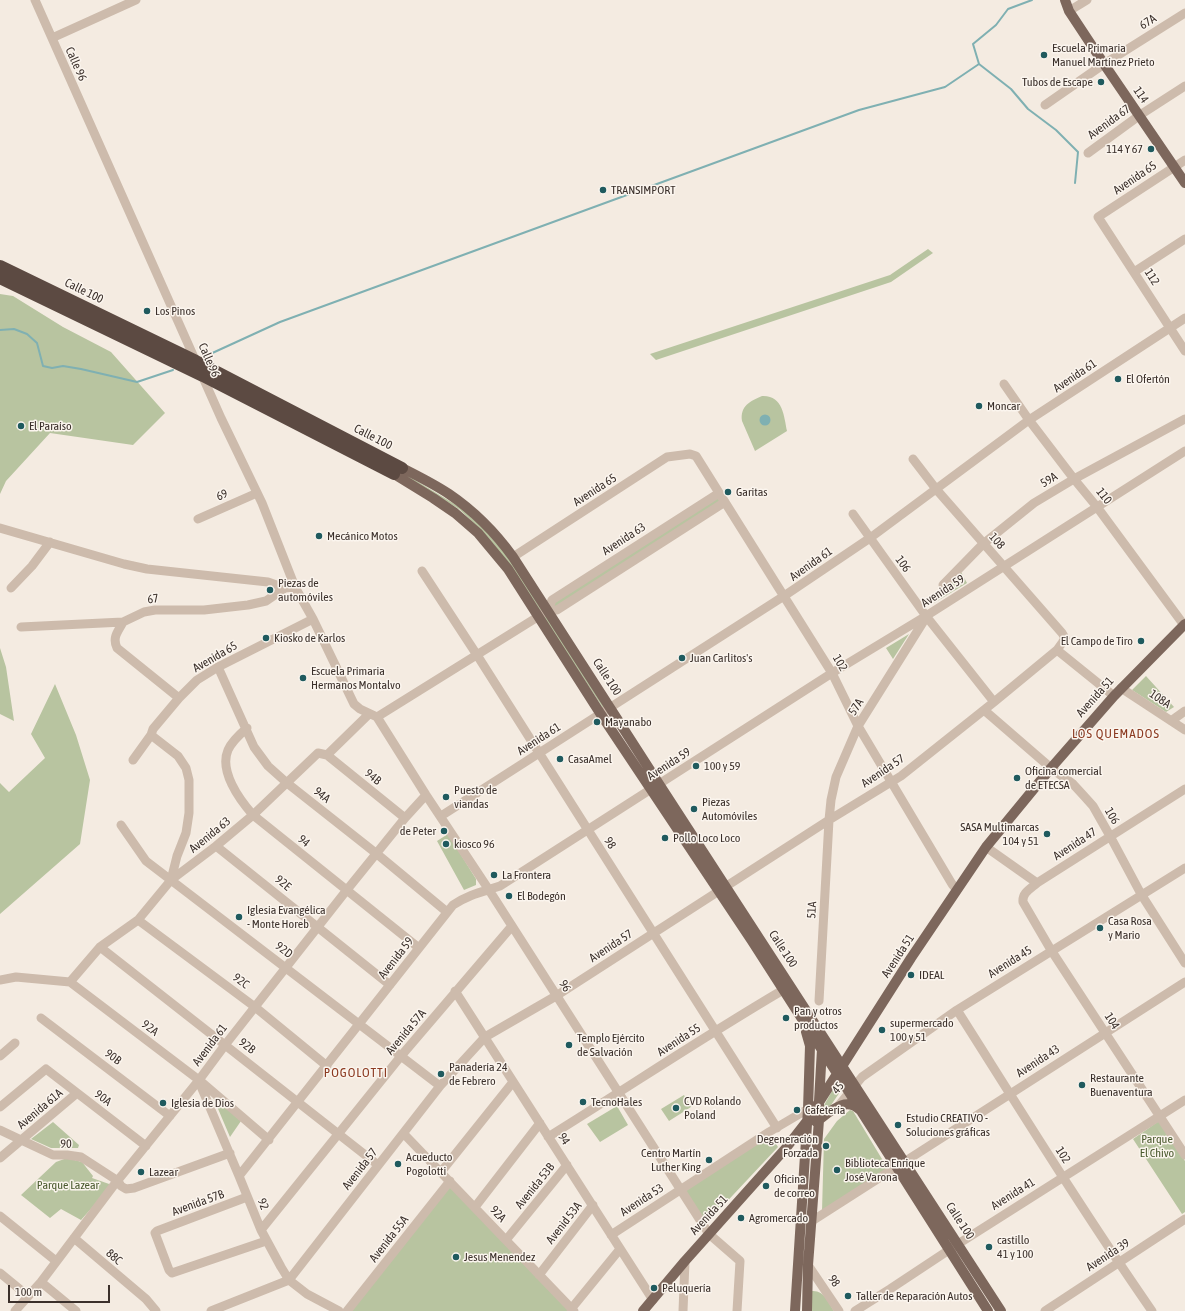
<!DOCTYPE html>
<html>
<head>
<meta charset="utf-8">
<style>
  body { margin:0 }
  #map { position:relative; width:1185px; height:1311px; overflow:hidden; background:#f4ebe1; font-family:"Asap Condensed",sans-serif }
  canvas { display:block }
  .scale { position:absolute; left:8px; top:1285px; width:102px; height:18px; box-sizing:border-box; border:2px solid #3b302b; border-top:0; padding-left:5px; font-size:12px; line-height:14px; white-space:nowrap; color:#3b302b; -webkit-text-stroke:3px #fbf5ee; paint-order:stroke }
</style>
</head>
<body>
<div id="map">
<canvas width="1185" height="1311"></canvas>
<div class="scale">100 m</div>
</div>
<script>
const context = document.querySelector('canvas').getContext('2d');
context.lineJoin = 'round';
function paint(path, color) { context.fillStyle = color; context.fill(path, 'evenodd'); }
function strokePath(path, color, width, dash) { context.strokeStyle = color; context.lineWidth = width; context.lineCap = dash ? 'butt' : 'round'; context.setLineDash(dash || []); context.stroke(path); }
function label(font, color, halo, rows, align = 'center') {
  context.font = font + ' "Asap Condensed",sans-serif'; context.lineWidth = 3; context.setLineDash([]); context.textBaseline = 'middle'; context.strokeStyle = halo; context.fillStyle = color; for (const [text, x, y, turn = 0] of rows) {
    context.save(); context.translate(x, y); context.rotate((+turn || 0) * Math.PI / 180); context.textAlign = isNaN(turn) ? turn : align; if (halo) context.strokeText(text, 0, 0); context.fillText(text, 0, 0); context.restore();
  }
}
paint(new Path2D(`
  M928,249L933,253L891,282L656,360L650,354L890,275Z
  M0,294L13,296L63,327L111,352L165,413L133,445L50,433L6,481L0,494Z
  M762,396C783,395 784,416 787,431L755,451L742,421C740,406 750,401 762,396Z
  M397,469L461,508L483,528L511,560L542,611L541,612L508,562L481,530L459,509L417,484Z
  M718,495L722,501L556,608H551L553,602Z
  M960,570L967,583L934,603Z
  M545,615L605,707L603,708L543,617Z
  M909,634L893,659L886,648Z
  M0,648L6,667L14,721L0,714Z
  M1146,676L1174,707L1166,712L1132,690Z
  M55,684L76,735L90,780L80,844L0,914V783L9,792L45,758L31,734Z
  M448,834L476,879V885L464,890L437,841Z
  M838,1086L842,1089L827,1111L822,1109L832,1091Z
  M684,1095L691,1107L669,1121L661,1109Z
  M213,1097L241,1121L230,1137Z
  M617,1106L628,1125L600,1142L587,1124Z
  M850,1110L853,1111L888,1169L822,1211L824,1139L837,1121Z
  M1159,1121L1185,1161V1212L1182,1214L1133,1139Z
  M53,1122L79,1145L78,1148H51L31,1139Z
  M769,1132L778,1147L704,1226L681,1190Z
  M67,1158L82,1162L93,1176L92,1178L112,1185L81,1220L61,1209L50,1218L21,1195L56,1162Z
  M450,1181L574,1311H347Z
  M812,1291C824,1290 829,1303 834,1311H811Z`), '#b8c4a0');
paint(new Path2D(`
  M759.5 420a5.5 5.5 0 1 1 11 0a5.5 5.5 0 1 1-11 0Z`), '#7fb0b2');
strokePath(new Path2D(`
  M1032,0L1008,9L996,25L973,44L979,64L1011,89L1028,109L1056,130L1078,152L1075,183
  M0,330L14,329L27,334L37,343L43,366L52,368L63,366L81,369L137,382L173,370
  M208,355L280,322L859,110L945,87L979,64`), '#7fb0b2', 2);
strokePath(new Path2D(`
  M35,0L221,418L262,503L295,587L313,619L354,704L360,709L377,717
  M1069,11L1087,0
  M52,38L136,0
  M1045,105L1104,64L1185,13
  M1088,153L1140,115L1185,86
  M1185,160L1098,217L1185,351
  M1134,272L1185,239
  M1004,384L1029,420L1074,479L1097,507L1184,625
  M719,493L552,600L548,610H557L725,502
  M853,514L926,616L994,702
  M198,519L257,493
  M0,528L124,564L147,569L268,582L285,588L295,587
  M513,557L667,457L690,454L696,456L832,673L858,726L952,884L957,890
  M422,571L477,655L777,1128
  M943,585L983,544L1034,503L1074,479L1185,419
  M11,588L32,566L50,542
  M123,622C118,632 112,637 117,648L179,698
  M21,627L123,622L144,612L155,610H204L248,605L266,601L285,588
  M1057,650L1114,696
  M218,667L254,747L268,766L287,783L377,854L447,912
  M1121,688L1185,730
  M984,710L1051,768L1073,784L1084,796L1093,806L1110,836L1141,894L1185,963
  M377,717L426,795L489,890L709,1234L740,1261L737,1311
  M377,717L544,613
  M1171,721L1185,711
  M247,728C240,734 232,741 228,750C219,771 239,799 253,815L419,948
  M151,735L178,756L186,768L189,780V813L186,833L177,856L171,880
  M327,755L369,714
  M133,760L151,735L153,729L179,698L197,680L218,667L313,619
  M1185,789L1037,883C1030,889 1022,893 1023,902L1051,950L1185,1155
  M441,816L784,596L870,538L1029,420L1185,318
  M121,825L146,861L440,1086
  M216,846L390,985
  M986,847L1037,883
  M138,920L255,1007L327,1066
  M100,947L378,1165
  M0,980L16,977L70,982L199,1080L269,1140
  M70,982L100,947L138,920L171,880L216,846L253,815L318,753L327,755L405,818
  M455,991L653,1300
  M819,1001L829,820L831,800L836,777L858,726L925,619
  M957,1010C1021,1111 1084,1213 1152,1311
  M41,1018L170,1116
  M0,1056L15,1043
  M200,1084L239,1176L261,1230L281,1267L289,1280L307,1294L339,1311
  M839,1105L862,1077L957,1010L1185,868
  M0,1107L46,1069L146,1146
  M0,1130L53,1155H67L81,1157L118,1181L121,1186L126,1189L134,1188L230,1153
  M404,1134L574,1311
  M548,1137C627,1088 703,1037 783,990
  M0,1158L77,1093
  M441,1172L513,1082
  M239,1176L453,905C470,894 482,892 500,886L832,673L926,616L1185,451
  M247,1197L157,1231L155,1233L169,1270L172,1273L266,1241
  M475,1207L540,1123
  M0,1216L56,1261
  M812,1221L1185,982
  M261,1230L401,1056L512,926
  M611,1235L769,1132L813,1106
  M74,1238L146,1299L156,1311
  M506,1240L567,1165
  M808,1265L839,1311
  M0,1273L28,1296
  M539,1275L593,1205
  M41,1282L76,1311
  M571,1309L620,1249
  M15,1311L41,1282L114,1185L199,1080L225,1045L346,891L405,818L426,795
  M211,1311L289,1280L440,1086L485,1037L556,996L829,820L901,776L994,702L1057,650L1062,643L1065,638L1062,633L936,489L913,459
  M347,1311L450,1181
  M683,1311L685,1261
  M855,1311L890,1289L958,1244L1185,1100
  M1045,1311L1185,1219`), '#cdbbac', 9);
strokePath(new Path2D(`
  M1065,0L1069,11L1104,64L1185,183
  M402,468C418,476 434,484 449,494C474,511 495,532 513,557L659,784L1001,1311
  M394,474L433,498L455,513L478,533L508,569L600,713L752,941L849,1092L988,1311
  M816,1122C829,1113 845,1095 860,1110
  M643,1311L685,1261L786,1148L807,1121L911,958L986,847L1051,768L1114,696L1185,624
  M795,1311L808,1109L810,1046L806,1032
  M807,1311L808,1265L819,1120V1101L822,1049`), '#7d675c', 10);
strokePath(new Path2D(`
  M0,266L196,361L402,468
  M0,278L203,376L394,474`), '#5c4a42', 12);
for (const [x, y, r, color] of [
  [1044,55,4,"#1f5a5e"],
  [1101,82,4,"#1f5a5e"],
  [1151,149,4,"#1f5a5e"],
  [603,190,4,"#1f5a5e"],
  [147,311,4,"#1f5a5e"],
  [1118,379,4,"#1f5a5e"],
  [979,406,4,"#1f5a5e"],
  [21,426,4,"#1f5a5e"],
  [728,492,4,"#1f5a5e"],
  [319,536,4,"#1f5a5e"],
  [270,590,4,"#1f5a5e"],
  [266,638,4,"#1f5a5e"],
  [1141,641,4,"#1f5a5e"],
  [682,658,4,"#1f5a5e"],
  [303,678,4,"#1f5a5e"],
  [597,722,4,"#1f5a5e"],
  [560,759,4,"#1f5a5e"],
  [696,766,4,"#1f5a5e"],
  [1017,778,4,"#1f5a5e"],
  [446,797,4,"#1f5a5e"],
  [694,809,4,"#1f5a5e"],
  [444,831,4,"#1f5a5e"],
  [1047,834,4,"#1f5a5e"],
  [665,838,4,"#1f5a5e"],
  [446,844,4,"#1f5a5e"],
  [494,875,4,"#1f5a5e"],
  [509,896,4,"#1f5a5e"],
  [239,917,4,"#1f5a5e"],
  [1100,928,4,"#1f5a5e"],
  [911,975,4,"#1f5a5e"],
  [786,1018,4,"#1f5a5e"],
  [882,1030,4,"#1f5a5e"],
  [569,1045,4,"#1f5a5e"],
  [441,1074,4,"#1f5a5e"],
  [1082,1085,4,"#1f5a5e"],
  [583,1102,4,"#1f5a5e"],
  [163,1103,4,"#1f5a5e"],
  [676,1108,4,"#1f5a5e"],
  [797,1110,4,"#1f5a5e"],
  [898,1125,4,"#1f5a5e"],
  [826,1146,4,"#1f5a5e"],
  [709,1160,4,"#1f5a5e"],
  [398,1164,4,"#1f5a5e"],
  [837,1170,4,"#1f5a5e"],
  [141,1172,4,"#1f5a5e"],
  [766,1186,4,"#1f5a5e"],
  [741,1218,4,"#1f5a5e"],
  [989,1247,4,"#1f5a5e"],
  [456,1257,4,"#1f5a5e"],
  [654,1288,4,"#1f5a5e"],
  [848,1296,4,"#1f5a5e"]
]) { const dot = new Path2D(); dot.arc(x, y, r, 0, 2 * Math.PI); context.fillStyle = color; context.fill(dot); strokePath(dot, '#fbf5ee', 1.5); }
label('12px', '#3b302b', '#fbf5ee', [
  ["67A",1148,22,-33],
  ["Calle 96",76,64,66],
  ["114",1141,95,55],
  ["Avenida 67",1109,122,-36],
  ["Avenida 65",1135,178,-34],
  ["112",1152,277,57],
  ["Calle 100",84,291,26],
  ["Calle 96",209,360,66],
  ["Avenida 61",1075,376,-34],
  ["Calle 100",373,437,27],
  ["59A",1049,480,-31],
  ["Avenida 65",595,490,-33],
  ["69",222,495,-24],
  ["110",1104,496,52],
  ["Avenida 63",624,539,-33],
  ["108",997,541,48],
  ["Avenida 61",811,564,-35],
  ["106",903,564,54],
  ["Avenida 59",943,591,-33],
  ["67",153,599,-8],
  ["Avenida 65",215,657,-30],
  ["102",840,663,60],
  ["Calle 100",607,677,57],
  ["Avenida 51",1095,697,-48],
  ["108A",1160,699,34],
  ["57A",856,707,-58],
  ["Avenida 61",539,739,-33],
  ["Avenida 59",669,764,-33],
  ["Avenida 57",883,771,-34],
  ["94B",373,777,39],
  ["94A",322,795,38],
  ["106",1112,816,60],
  ["Avenida 63",210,835,-39],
  ["94",304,841,39],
  ["98",610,843,58],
  ["Avenida 47",1075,844,-33],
  ["92E",283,883,39],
  ["51A",812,910,-87],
  ["Avenida 57",611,946,-33],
  ["Calle 100",783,949,57],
  ["92D",284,950,37],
  ["Avenida 51",898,956,-57],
  ["Avenida 59",396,958,-52],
  ["Avenida 45",1010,962,-32],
  ["92C",241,981,37],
  ["96",565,986,58],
  ["104",1112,1021,57],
  ["92A",150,1028,37],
  ["Avenida 57A",406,1032,-50],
  ["Avenida 55",679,1040,-33],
  ["Avenida 61",210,1045,-53],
  ["92B",247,1046,38],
  ["90B",113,1057,37],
  ["Avenida 43",1038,1061,-33],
  ["45",838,1088,-52],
  ["90A",103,1098,37],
  ["Avenida 61A",40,1109,-40],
  ["94",564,1139,57],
  ["90",66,1144,1],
  ["102",1063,1155,57],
  ["Avenida 57",360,1169,-52],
  ["Avenida 53B",535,1186,-51],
  ["Avenida 41",1013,1194,-32],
  ["Avenida 53",642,1200,-33],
  ["Avenida 57B",198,1203,-20],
  ["92",263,1204,68],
  ["92A",498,1214,47],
  ["Avenida 51",709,1215,-47],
  ["Calle 100",960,1221,57],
  ["Avenid 53A",564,1223,-52],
  ["Avenida 55A",389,1239,-52],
  ["Avenida 39",1108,1255,-33],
  ["88C",114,1257,40],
  ["98",834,1281,56]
]);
label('12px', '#3b302b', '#fbf5ee', [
  ["Escuela Primaria",1052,48],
  ["Manuel Martínez Prieto",1052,62],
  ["Tubos de Escape",1093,82,"right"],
  ["114 Y 67",1143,149,"right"],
  ["TRANSIMPORT",611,190],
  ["Los Pinos",155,311],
  ["El Ofertón",1126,379],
  ["Moncar",987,406],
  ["El Paraíso",29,426],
  ["Garitas",736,492],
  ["Mecánico Motos",327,536],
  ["Piezas de",278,583],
  ["automóviles",278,597],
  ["Kiosko de Karlos",274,638],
  ["El Campo de Tiro",1133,641,"right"],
  ["Juan Carlitos's",690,658],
  ["Escuela Primaria",311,671],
  ["Hermanos Montalvo",311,685],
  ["Mayanabo",605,722],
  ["CasaAmel",568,759],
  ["100 y 59",704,766],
  ["Oficina comercial",1025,771],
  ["de ETECSA",1025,785],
  ["Puesto de",454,790],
  ["viandas",454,804],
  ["Piezas",702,802],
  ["Automóviles",702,816],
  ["SASA Multimarcas",1039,827,"right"],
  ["104 y 51",1039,841,"right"],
  ["de Peter",436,831,"right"],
  ["Pollo Loco Loco",673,838],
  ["kiosco 96",454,844],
  ["La Frontera",502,875],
  ["El Bodegón",517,896],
  ["Iglesia Evangélica",247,910],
  ["- Monte Horeb",247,924],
  ["Casa Rosa",1108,921],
  ["y Mario",1108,935],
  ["IDEAL",919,975],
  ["Pan y otros",794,1011],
  ["productos",794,1025],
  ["supermercado",890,1023],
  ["100 y 51",890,1037],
  ["Templo Ejército",577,1038],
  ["de Salvación",577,1052],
  ["Panadería 24",449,1067],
  ["de Febrero",449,1081],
  ["Restaurante",1090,1078],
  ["Buenaventura",1090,1092],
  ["CVD Rolando",684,1101],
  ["Poland",684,1115],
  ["TecnoHales",591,1102],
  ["Iglesia de Dios",171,1103],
  ["Cafetería",805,1110],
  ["Estudio CREATIVO -",906,1118],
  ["Soluciones gráficas",906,1132],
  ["Degeneración",818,1139,"right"],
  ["Forzada",818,1153,"right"],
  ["Centro Martín",701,1153,"right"],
  ["Luther King",701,1167,"right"],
  ["Acueducto",406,1157],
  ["Pogolotti",406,1171],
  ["Biblioteca Enrique",845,1163],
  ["José Varona",845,1177],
  ["Lazear",149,1172],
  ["Oficina",774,1179],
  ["de correo",774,1193],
  ["Agromercado",749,1218],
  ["castillo",997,1240],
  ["41 y 100",997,1254],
  ["Jesus Menendez",464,1257],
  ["Peluquería",662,1288],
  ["Taller de Reparación Autos",856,1296]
], 'left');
label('12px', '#4a5a2e', '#fbf5ee', [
  ["Parque",1157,1139],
  ["El Chivo",1157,1153],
  ["Parque Lazear",68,1185]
]);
context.letterSpacing = '1px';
label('13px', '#8c3b22', '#fbf5ee', [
  ["LOS QUEMADOS",1116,734],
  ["POGOLOTTI",356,1073]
]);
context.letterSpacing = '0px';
</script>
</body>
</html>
